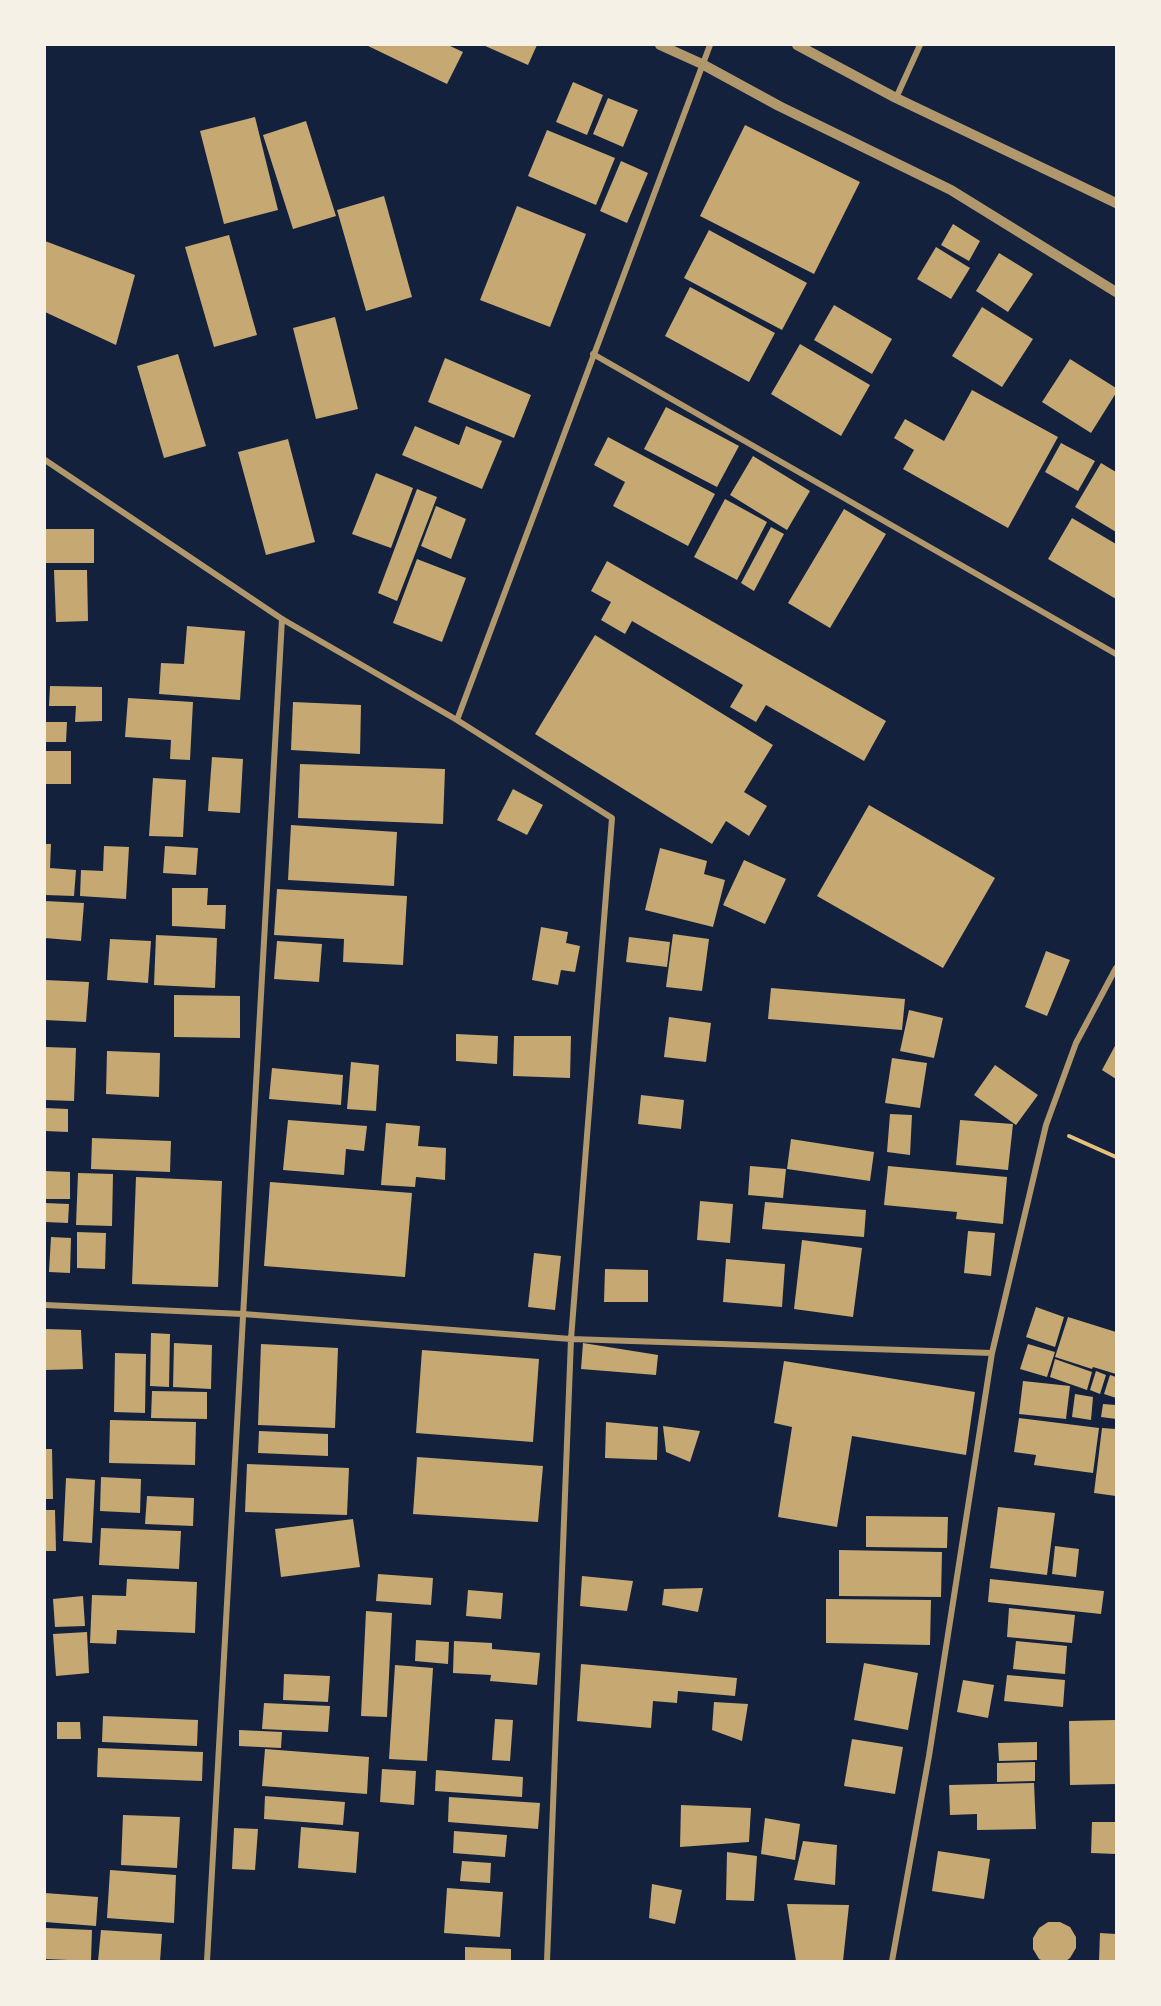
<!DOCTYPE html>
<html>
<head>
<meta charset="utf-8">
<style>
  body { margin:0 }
  #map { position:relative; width:1161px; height:2006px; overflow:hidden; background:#14213d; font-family:Jost,sans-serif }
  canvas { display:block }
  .frame { position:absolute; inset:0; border:46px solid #f6f1e7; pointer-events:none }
</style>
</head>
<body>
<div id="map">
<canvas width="1161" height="2006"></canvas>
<div class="frame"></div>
</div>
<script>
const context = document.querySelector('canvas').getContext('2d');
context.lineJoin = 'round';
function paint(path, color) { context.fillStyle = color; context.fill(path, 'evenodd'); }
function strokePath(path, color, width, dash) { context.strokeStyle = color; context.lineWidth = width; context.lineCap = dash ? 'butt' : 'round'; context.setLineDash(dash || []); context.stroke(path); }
paint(new Path2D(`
  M366,45H448L463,52L447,84Z
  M483,45H537L528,65Z
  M573,82L603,95L587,135L556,122Z
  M608,98L638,110L623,147L593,134Z
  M255,117L278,210L224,224L200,131Z
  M306,121L336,216L293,229L263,135Z
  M745,125L860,182L814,274L700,216Z
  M547,130L615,158L596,205L528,176Z
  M621,161L648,173L627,223L600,211Z
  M384,196L412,297L366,311L337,210Z
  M517,206L586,234L550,327L480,300Z
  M953,224L980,241L969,261L941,245Z
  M709,230L807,283L782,330L684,278Z
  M229,235L257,335L214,347L185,247Z
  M45,241L135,275L116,345L45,312Z
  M936,247L970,268L951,299L917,279Z
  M999,253L1033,274L1008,312L976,291Z
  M690,287L775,333L749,382L665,336Z
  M834,305L892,339L872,374L814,340Z
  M982,307L1033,339L1002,387L952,356Z
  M335,317L358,409L316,419L293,328Z
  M800,344L870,385L841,436L771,394Z
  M178,354L206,446L164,458L137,366Z
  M445,358L531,395L514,438L428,402Z
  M1070,359L1116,388V393L1091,433L1042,402Z
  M972,390L1058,437L1008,528L903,469L914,450L894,438L905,419L944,441Z
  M666,407L739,446L717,487L644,449Z
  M415,426L459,445L466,426L502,441L482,489L402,455Z
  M608,437L715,494L688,546L613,506L625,482L594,465Z
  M288,439L315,542L266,555L238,452Z
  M1061,443L1095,461L1078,491L1045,472Z
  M753,456L810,491L787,530L730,495Z
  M1101,463L1116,472V532L1075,507Z
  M376,473L413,488L391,548L352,534Z
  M417,489L437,497L397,601L378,593Z
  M725,499L767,522L737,580L694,557Z
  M436,506L466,519L451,559L421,546Z
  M844,509L886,534L830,628L788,603Z
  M1072,518L1116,544V599L1048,559Z
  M771,527L784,534L754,591L741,583Z
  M46,529H94V563H46Z
  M417,559L466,578L442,642L393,623Z
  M607,561L886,721L864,761L766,705L756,722L730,707L743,685L632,621L625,634L601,620L611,602L591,591Z
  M54,570H87L88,621L56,622Z
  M187,626L245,631L240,700L159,694L161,663L184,664Z
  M595,635L773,745L744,792L767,806L749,836L726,821L712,844L535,734Z
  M50,686L102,687V721L75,722L76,706H49Z
  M128,698L193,702L190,760L170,759L171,740L125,737Z
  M293,702L361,705L360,754L291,750Z
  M45,722H67L66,742H45Z
  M45,751H71V784H45Z
  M212,757L243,759L240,813L208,811Z
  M300,764L445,769L443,824L298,818Z
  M153,778L186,780L183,837L149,836Z
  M513,789L543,805L527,835L497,820Z
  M869,805L995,878L943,968L817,896Z
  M291,825L397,832L394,886L288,880Z
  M45,844H51L50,868L76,870L74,896L45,895Z
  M104,846L129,847L126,899L80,896L81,870L103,871Z
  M165,846L198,848L196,875L163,873Z
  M660,848L707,861L704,874L725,880L713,927L645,910Z
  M744,860L786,879L765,924L723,905Z
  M172,888H208L207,905H226L225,929L172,926Z
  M277,889L407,896L403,965L343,962L344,939L274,935Z
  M45,901L84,903L81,941L45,938Z
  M541,927L568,932L566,943L580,946L575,972L561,970L558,985L532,980Z
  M673,934L709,939L702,991L666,987Z
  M156,935L217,938L215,988L154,985Z
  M629,937L670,942L667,967L626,962Z
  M110,939L151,941L148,983L107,980Z
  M277,941L322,944L319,982L274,979Z
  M1046,951L1070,960L1047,1016L1025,1007Z
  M45,980L89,982L86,1022L45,1020Z
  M771,988L905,999L902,1030L768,1019Z
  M174,995L240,996V1038L174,1037Z
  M909,1010L943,1018L934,1058L900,1051Z
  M669,1017L711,1023L706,1062L664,1057Z
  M456,1034L498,1036L497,1064L456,1061Z
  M514,1036H571L570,1078L513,1076Z
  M1116,1044V1079L1102,1070Z
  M45,1047L76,1048L74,1101L45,1100Z
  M107,1051L160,1053L159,1097L106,1094Z
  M892,1058L927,1063L920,1108L885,1103Z
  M351,1062L379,1065L376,1111L347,1109Z
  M995,1065L1038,1095L1016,1125L974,1095Z
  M272,1068L343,1075L341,1105L269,1099Z
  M641,1095L684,1100L681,1129L638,1124Z
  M45,1108L68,1109V1132L45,1131Z
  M890,1114L912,1115L910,1155L887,1152Z
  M288,1120L367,1126L364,1151L346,1149L344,1175L283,1170Z
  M960,1120L1013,1124L1008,1170L956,1165Z
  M386,1123L420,1126L418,1146L446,1148L445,1180L416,1177L415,1187L381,1185Z
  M92,1138L171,1141L170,1172L91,1169Z
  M791,1139L874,1152L870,1181L787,1169Z
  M750,1166L786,1169L783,1198L748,1195Z
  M888,1166L1007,1177L1003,1224L956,1219L957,1212L884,1205Z
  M45,1171L70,1172V1199H45Z
  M78,1173L113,1174L112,1226L76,1225Z
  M136,1177L222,1181L218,1287L132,1284Z
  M270,1182L412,1193L405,1277L264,1266Z
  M700,1201L733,1204L730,1243L697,1240Z
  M765,1202L866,1210L864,1237L762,1229Z
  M45,1203L69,1204L68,1223L45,1222Z
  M968,1231L995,1233L991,1276L964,1273Z
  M77,1232L106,1233L105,1269L77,1268Z
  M51,1237L71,1238L70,1273L49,1272Z
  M802,1240L862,1248L853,1317L794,1309Z
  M534,1253L561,1256L555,1310L528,1307Z
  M726,1259L785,1264L782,1307L723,1302Z
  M605,1269L648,1270V1302H604Z
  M1036,1307L1064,1317L1055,1347L1026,1337Z
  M1068,1317L1116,1332V1374L1093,1367L1092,1369L1055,1357Z
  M45,1329L81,1330L83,1369L45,1370Z
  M151,1333L170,1334L169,1387L150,1386Z
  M174,1343L212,1345L211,1389L173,1387Z
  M583,1343L658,1355L656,1375L581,1369Z
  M261,1344L338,1348L335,1428L258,1425Z
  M1028,1344L1055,1352L1047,1377L1020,1369Z
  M422,1350L539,1359L533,1442L416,1433Z
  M115,1353L146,1354L145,1413L114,1412Z
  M1055,1359L1092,1372L1087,1390L1050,1377Z
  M784,1361L975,1392L966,1455L852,1436L837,1527L778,1517L792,1427L774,1423Z
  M1096,1371L1106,1375L1100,1394L1090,1390Z
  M1110,1375L1116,1377V1398L1104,1394Z
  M1023,1381L1070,1386L1066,1419L1019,1414Z
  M152,1391L207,1392V1419L151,1418Z
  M1075,1394L1093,1397L1091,1420L1072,1417Z
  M1103,1404L1116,1405V1419L1101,1417Z
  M1019,1418L1099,1428L1093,1473L1034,1465L1036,1455L1014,1452Z
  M110,1420L196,1422L195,1465L109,1463Z
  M606,1422L658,1427L657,1460L605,1458Z
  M663,1426L700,1431L690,1462L666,1452Z
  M1102,1428L1116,1429V1496L1094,1493Z
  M259,1431L328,1434V1456L258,1453Z
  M45,1449H52L53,1499H45Z
  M417,1457L543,1466L538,1522L413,1514Z
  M247,1464L349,1468L347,1515L245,1512Z
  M101,1477L141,1479L140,1513L100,1511Z
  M66,1478L95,1480L92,1543L63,1541Z
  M147,1496L194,1498L193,1526L145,1524Z
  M998,1507L1055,1513L1047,1575L990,1568Z
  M45,1510H55L56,1551H45Z
  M866,1516L948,1517L947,1548L866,1547Z
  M353,1519L360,1567L281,1577L275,1529Z
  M101,1528L181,1531L179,1569L99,1565Z
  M1055,1546L1079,1549L1076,1577L1052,1574Z
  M839,1550L942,1552L941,1597L839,1596Z
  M378,1574L433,1578L431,1605L376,1601Z
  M582,1576L633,1581L627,1611L580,1606Z
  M127,1579L197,1582L195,1633L117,1630L116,1644L90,1643L92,1595L126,1596Z
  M990,1579L1104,1591L1101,1614L988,1602Z
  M703,1588L698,1612L662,1605L664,1589Z
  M468,1590L503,1593L501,1619L466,1616Z
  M83,1596L85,1626L55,1627L53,1599Z
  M826,1599L931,1600L930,1645L826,1643Z
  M1009,1608L1075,1615L1072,1643L1007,1637Z
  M366,1611L392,1613L387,1717L361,1716Z
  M87,1632L89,1673L56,1676L53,1634Z
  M416,1640L449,1642L448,1664L415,1661Z
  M454,1641L492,1643V1649L540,1653L537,1685L490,1681L491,1675L453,1673Z
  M1016,1641L1067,1646L1065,1674L1013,1669Z
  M864,1663L918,1673L908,1730L854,1720Z
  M581,1664L737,1678L735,1696L678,1691L677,1703L653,1701L651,1728L577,1721Z
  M395,1665L433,1668L427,1761L389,1759Z
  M284,1674L330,1676L328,1702L283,1700Z
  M1007,1675L1065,1680L1063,1707L1004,1701Z
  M963,1680L994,1685L988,1718L957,1712Z
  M714,1702L748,1704L742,1741L712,1730Z
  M264,1703L330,1706L328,1732L262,1729Z
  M103,1716L198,1720L197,1746L102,1742Z
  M495,1719L513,1720L510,1761L492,1760Z
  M1116,1720V1784L1070,1785L1069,1721Z
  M57,1722H80L81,1739H57Z
  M239,1730L282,1732L281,1748L239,1746Z
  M852,1739L903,1747L895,1794L844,1786Z
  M1037,1742V1760L999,1761L998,1743Z
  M98,1748L203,1752L202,1781L97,1777Z
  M265,1749L369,1757L367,1794L262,1786Z
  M1035,1762V1781L997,1782V1763Z
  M382,1769L416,1771L414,1805L380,1802Z
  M436,1770L523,1777L522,1797L435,1791Z
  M1034,1783L1036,1829L977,1830V1814L950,1815L949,1785Z
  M265,1796L345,1802L343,1825L264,1819Z
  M449,1797L540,1803L538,1829L448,1822Z
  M681,1805L751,1808L749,1842L680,1847Z
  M123,1815L180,1817L177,1868L121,1865Z
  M765,1818L800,1824L795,1860L761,1854Z
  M1092,1822H1116V1854L1091,1853Z
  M301,1827L359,1832L356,1873L298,1868Z
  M234,1828L258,1829L255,1870L232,1869Z
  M454,1831L507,1835L505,1857L453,1853Z
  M803,1841L837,1845L835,1885L794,1880Z
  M938,1851L990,1859L984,1899L932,1891Z
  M727,1852L757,1856L754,1901L726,1900Z
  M462,1861L491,1863L490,1883L460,1881Z
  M110,1870L176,1875L174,1923L107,1918Z
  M652,1884L682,1890L675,1924L649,1918Z
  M447,1888L503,1892L500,1937L444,1933Z
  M45,1893L98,1897L96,1926L45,1922Z
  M787,1904L849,1905L843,1961H796Z
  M1048,1922H1060L1070,1927L1076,1937V1948L1070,1958L1066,1961H1043L1039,1959L1033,1949V1938L1039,1928Z
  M46,1928L92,1930L91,1961L45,1959Z
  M101,1930L162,1934L160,1961H98Z
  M1100,1933L1116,1934V1961H1099Z
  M465,1947L511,1949V1961H465Z`), '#c6a872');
strokePath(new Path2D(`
  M1069,1136L1116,1157`), '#e5c07b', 4);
strokePath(new Path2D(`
  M896,98L920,45
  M593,354L1116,654
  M45,460L282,619L457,720L612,818L571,1339L547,1961
  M457,720L710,45
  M45,1305L243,1314L571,1339L992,1353
  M207,1961L282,619
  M892,1961L929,1756L992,1353L1046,1125L1076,1043L1116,968`), '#b1986c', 6);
strokePath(new Path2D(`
  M660,45L702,64L779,106L951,190L1116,292
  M797,45L896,98L1116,203`), '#b1986c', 10);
</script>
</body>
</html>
